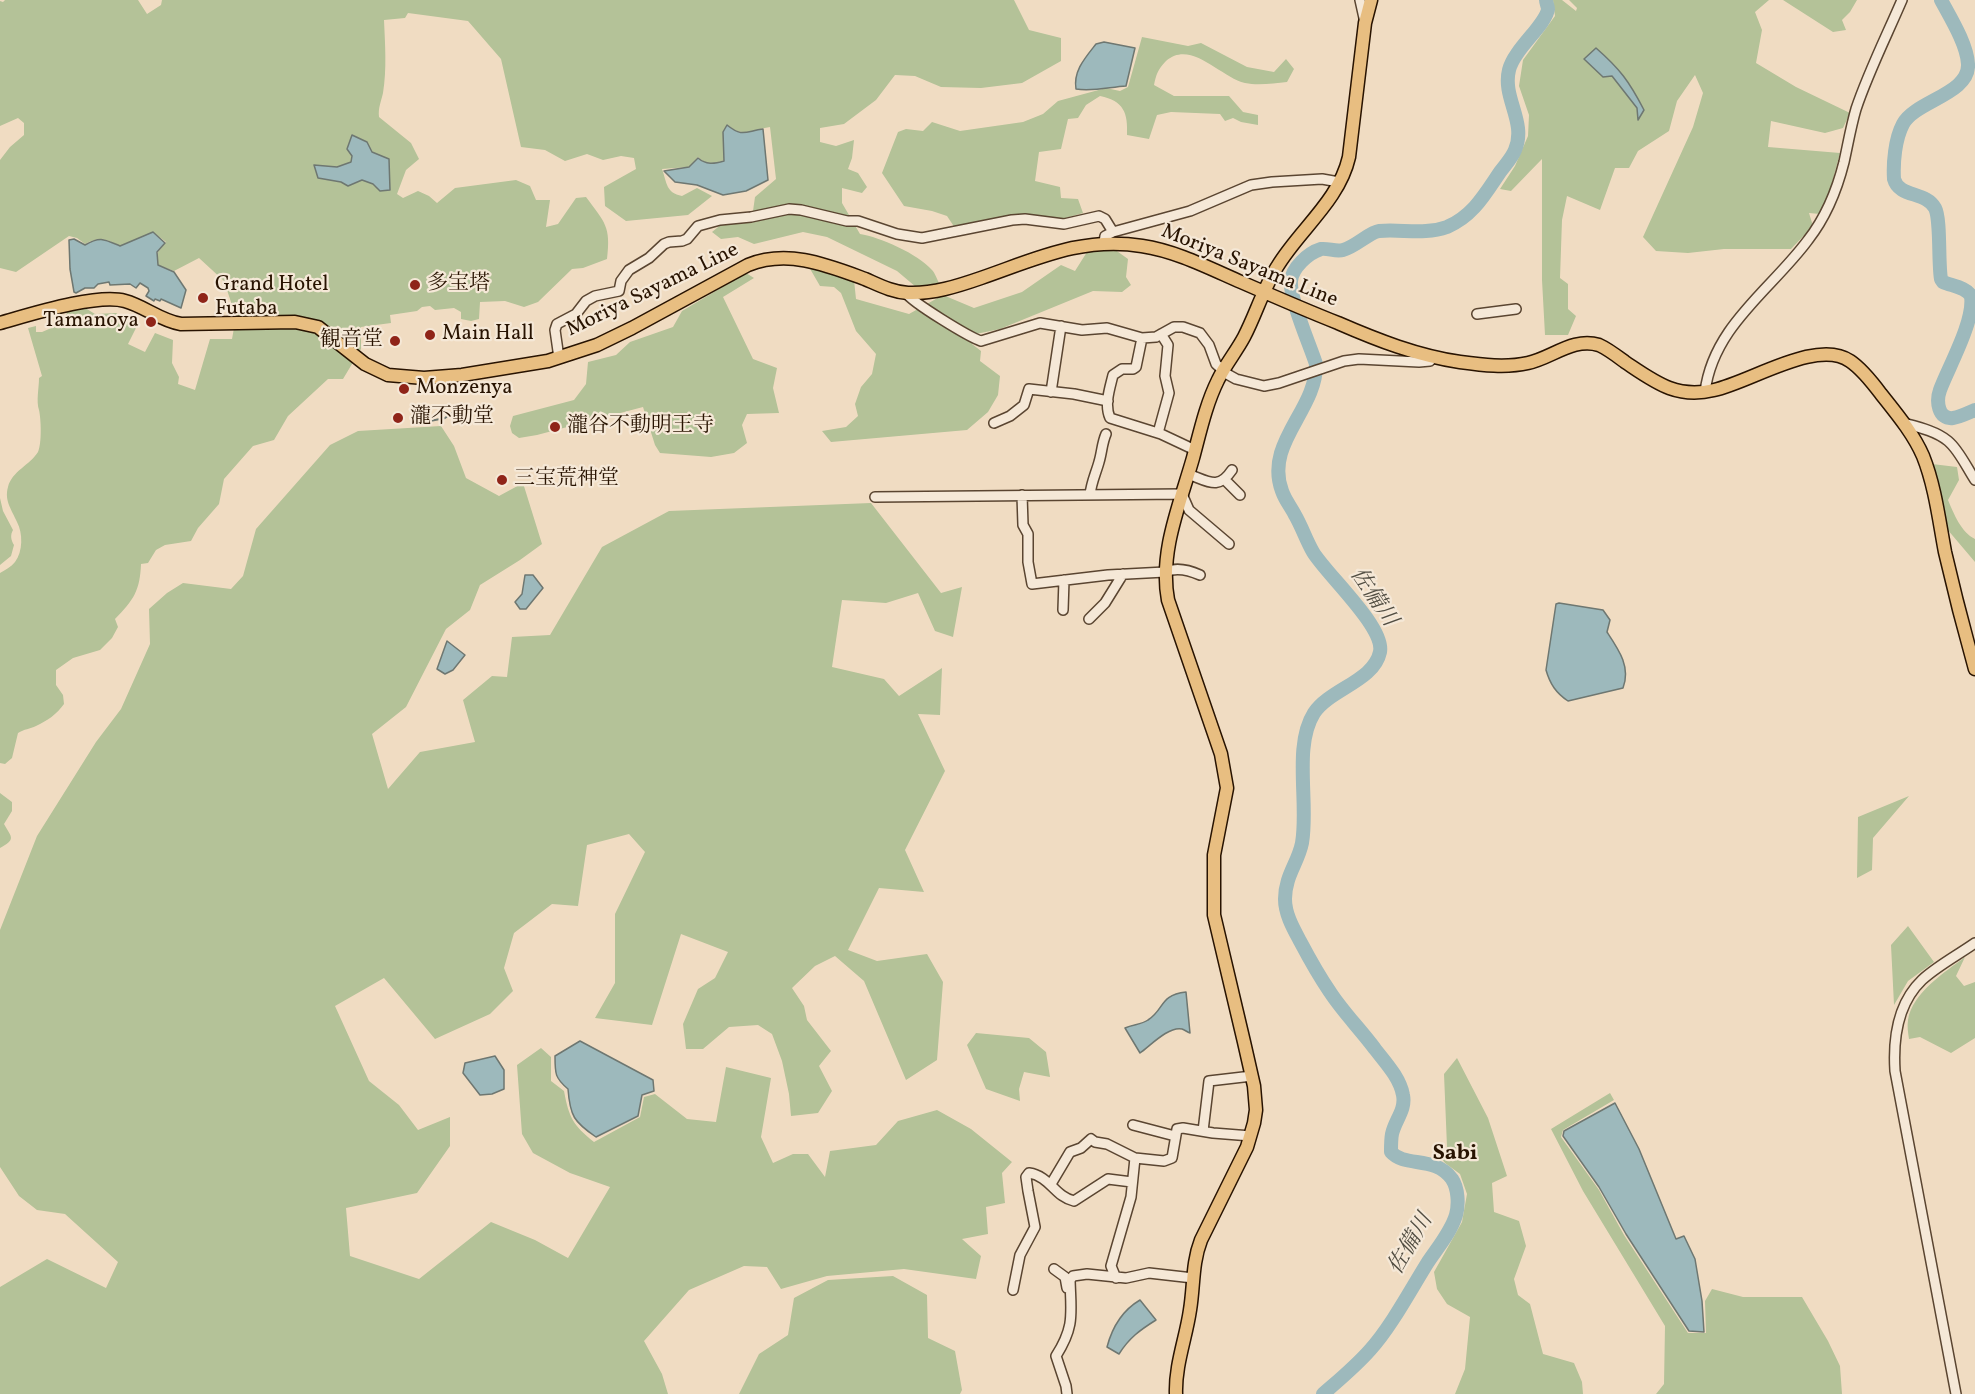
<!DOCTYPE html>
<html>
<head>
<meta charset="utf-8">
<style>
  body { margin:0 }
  canvas { display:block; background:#f0dcc2 }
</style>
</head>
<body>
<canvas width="1975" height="1394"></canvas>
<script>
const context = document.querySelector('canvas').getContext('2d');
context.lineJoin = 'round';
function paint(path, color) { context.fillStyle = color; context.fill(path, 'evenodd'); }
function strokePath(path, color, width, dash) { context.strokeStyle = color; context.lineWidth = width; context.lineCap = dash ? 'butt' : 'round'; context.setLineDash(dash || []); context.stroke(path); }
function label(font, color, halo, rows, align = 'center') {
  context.font = font + ' Vollkorn,"Noto Serif JP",serif'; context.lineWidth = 4.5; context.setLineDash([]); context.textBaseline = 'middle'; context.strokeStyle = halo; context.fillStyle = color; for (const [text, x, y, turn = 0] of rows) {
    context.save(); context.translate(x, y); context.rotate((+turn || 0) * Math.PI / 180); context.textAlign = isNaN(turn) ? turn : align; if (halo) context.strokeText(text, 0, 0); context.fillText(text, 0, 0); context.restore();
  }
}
paint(new Path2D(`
  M5,0H138L147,14L161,5L162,0H1014L1029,30L1061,38V61L1022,83L981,88L941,87L915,76L895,75L876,100L844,124L820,128V142L836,146L854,140L852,158L848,169L858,173L867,187L862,193L842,188V203L860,234C880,237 918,254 932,270C935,273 937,279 939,283L916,287L897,271L827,237L803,232L754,244L738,237L721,239L712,232L723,223L743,222L753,211L755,197L776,179L770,127C751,130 744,138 727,125L723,132L724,160C714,164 706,165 698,157L689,167L662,169C667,183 666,193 682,196L697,188L712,196L688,215L626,221L605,206L604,187L636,169L634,158L621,156L603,160L587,154L565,161L545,150L521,147L501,59L468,21L408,13L405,18L384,20C385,44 387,69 383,93C381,102 378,108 379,117L411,143L419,159L406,170L397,194L403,198L418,191L429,196L437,203L455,188L516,180L530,186L536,200H550L546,227L558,224L576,198L586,197C605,223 611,226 607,259L583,268L572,269L538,302L524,307L505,301L480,302L479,319L471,321L461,319V312L454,308L435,310L430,306L422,307L417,311L390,315L391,323L361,327V349L343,379H328L288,416L274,440L253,446L224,479L219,504L198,528L191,541L165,545L156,550L148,563L141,564C140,590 134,600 115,619L118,627L112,638L100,650L73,658L56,670V685L63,695L64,704C57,714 47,721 36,726C30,729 24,729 18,733L12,758L5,764L0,763V573C5,570 11,567 15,562C23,552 23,533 17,522C12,510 4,501 8,487C12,471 30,465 38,452C42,443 41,419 39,410C36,401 39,388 39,378L42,376L28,328L36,326V332H42L63,323L68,310L82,306L95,314L116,313L137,326L128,344L145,352L155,333L173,340L172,363L179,377L178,384L195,390L210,339H232L236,317L224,281L199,258L174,271L158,265V252L166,242L153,232L120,246C106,239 99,236 85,244L77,238L69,236L16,272L0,268V160L10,147L24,135V123L18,118L0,126V1L3,2Z
  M1553,0H1562L1576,11L1577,8L1569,0H1769L1755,12L1762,30L1756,63L1796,87L1850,113L1843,128L1825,133L1771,121L1768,147L1840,153L1829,194L1820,214L1809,213L1813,226L1791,249H1724L1688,253L1656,251L1643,237L1693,127L1703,93L1695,75L1677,101L1669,131L1638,151L1629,168H1615L1600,210L1567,196L1562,220L1560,278L1568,284V309L1576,316L1568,335H1545L1542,280V159L1511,191L1500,189L1515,166L1528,136L1529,115L1519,86L1523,60L1555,16Z
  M1783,0H1857L1850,12L1842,20L1846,30L1833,32Z
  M1142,37L1188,46L1201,43L1247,67L1274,72L1286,59L1294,69L1287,82C1274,83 1259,86 1245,83C1220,77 1191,39 1166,61C1158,69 1156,75 1154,85L1174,96H1229L1243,112L1258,115V125L1241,122L1233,118L1225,121L1220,114L1171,112L1157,115L1149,139L1127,135C1128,113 1124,101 1100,96L1086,105L1078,118L1068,119L1061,149L1039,152L1035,181L1060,187L1061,198L1078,199L1083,213L1062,219L1017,216L955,228L947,216L932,211L904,206L882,173L898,132L906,129L923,131L932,122L960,131L1023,122L1043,114L1058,101L1106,88L1120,91L1128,87Z
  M1114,249L1128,259L1126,277L1131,285L1122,292L1093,291L1000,329L976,334L972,344L981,351L980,361L1000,376L998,395L988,412L967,430L831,442L822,431L846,427L858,416L855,404L861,387L872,374L876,354L856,331L841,293L834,287L820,286L809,267L827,271L854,280L856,299L909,314L943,295L974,308L1022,292L1061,265L1075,271L1087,252Z
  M746,273L754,278L723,297L753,359L777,368L773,388L779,413L747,414L742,425L747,443L734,453L711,457L660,453L655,445L643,407L537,435L519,438L512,433L510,426L513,416L574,400L586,384L588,362L616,355L630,342L673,327L682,311Z
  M441,426L454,446L466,478L499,496L523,483L542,544L520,560L480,585L470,610L446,629L406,707L372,734L388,789L420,752L475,742L463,700L492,676L507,677L512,637L550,635L602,547L669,511L871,503L941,593L962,587L953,637L935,631L918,593L886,603L842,600L832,667L884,679L899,696L942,668L940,715L918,714L945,771L905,850L924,892L879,888L848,950L877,961L927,954L943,982L937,1060L906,1080L864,981L835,956L815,966L792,988L804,1006L807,1020L831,1051L819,1066L832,1091L818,1113L791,1116L789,1094L782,1061L772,1034L758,1025L729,1027L703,1049H686L683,1024L698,989L715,978L728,952L681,934L652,1025L595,1018L615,983V914L645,852L629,834L587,845L578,906L552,904L514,933L504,968L513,991L490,1014L435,1039L384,978L335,1006L369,1081L399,1105L418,1130L450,1117V1146L417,1193L346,1208L350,1256L419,1279L491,1222L535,1240L568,1258L610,1187L570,1173L533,1153L522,1134L517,1065L541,1048L551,1057V1081L564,1091C569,1118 573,1125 594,1142L640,1117L644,1097L655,1094L687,1119L716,1122L726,1067L771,1078L761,1137L773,1163L793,1154H808L825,1177L830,1151L876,1145L898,1121L937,1110L971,1129L1012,1162L1002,1173L1005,1203L986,1207L988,1234L962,1239L981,1256L976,1279L904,1269L827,1276L781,1289L767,1267L744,1266L689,1290L644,1341L662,1374L668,1394H0V1287L47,1259L106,1288L118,1262L65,1214L37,1210L19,1196L0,1167V930L37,836L96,742L121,709L150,644L149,609L167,593L183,583L231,589L243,576L256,529L330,445L358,431Z
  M1932,464L1957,467L1959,480L1948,500C1954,514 1961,532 1975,539V562L1947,529Z
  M0,498L3,511L13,530C10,535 11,540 14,545L11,556L0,565Z
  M0,793L12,802V811L4,824C12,838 16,839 0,848Z
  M1909,796L1873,838L1872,870L1857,878L1858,817Z
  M1908,926L1934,962L1908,981L1894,1005L1891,945Z
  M1965,957L1956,976L1964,986L1975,982V1038L1951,1053L1920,1037L1909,1039C1908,1033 1907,1026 1908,1020C1912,993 1945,972 1965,957Z
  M976,1033L1029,1038L1046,1052L1050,1077L1024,1072L1019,1089L1020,1101L986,1089L967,1045Z
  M1457,1058L1488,1118L1507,1176L1492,1183L1494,1212L1519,1221L1526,1246L1514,1279L1518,1295L1530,1304L1543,1354L1574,1363L1582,1382L1583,1394H1455L1465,1369L1470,1317L1447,1304L1437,1289L1434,1272L1462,1222L1467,1194L1460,1174L1445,1163L1439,1155L1447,1147L1444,1074Z
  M1610,1093L1614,1100L1563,1130L1561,1137L1599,1190L1624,1235L1688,1333H1706L1705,1301L1712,1289L1743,1297H1802L1828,1341L1840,1366L1842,1394H1656L1664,1384L1665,1326L1583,1191L1551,1129Z
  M893,1276L927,1295L928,1338L955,1351L962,1390L960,1394H739L759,1354L788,1335L794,1298L828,1280Z`), '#b4c298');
const water = new Path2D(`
  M1104,42L1135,48L1126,86C1110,87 1092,92 1076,89C1073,71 1085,58 1096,44Z
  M1596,48C1620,69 1629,81 1644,110L1638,120L1637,108L1612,76L1603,77L1584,59Z
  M727,125C743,138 746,131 763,129L768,180L746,191L723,195L697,185L675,182L664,171L689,167L698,158C706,165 714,164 724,161L723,132Z
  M352,135L367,142L372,152L389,159L390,190L380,191L373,184L362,180L348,186L341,182L318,178L314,165L337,167L351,162L352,156L347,149Z
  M153,232L165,243L157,252L158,265L174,272L186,290L181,308L161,299L160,301L155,299L154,301L146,296L149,291L148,288L140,283L136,288L130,284L110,285L109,282L98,284L94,288H85L76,293L74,292L70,269L69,240L74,239L85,245C100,236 104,239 120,246Z
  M525,575H533L543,588L526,609H520L515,602L522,594Z
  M1559,603L1603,610L1610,620L1607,632C1619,650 1631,667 1623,688L1568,701C1556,693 1550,684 1546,670L1556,604Z
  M447,641L465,655L453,670L445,674L437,669Z
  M1186,992L1190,1033C1187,1032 1185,1030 1182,1029C1169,1026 1151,1045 1140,1053L1125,1028C1133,1024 1141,1025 1148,1020C1165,1009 1159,995 1186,992Z
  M580,1041L653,1080L654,1091L642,1095L638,1116L596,1137C574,1122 570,1116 568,1089C555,1078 555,1074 555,1056Z
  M495,1056L504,1070V1089L492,1094L480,1095L463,1073L465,1063Z
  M1615,1103L1639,1149L1676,1239L1684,1236L1695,1259L1702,1301L1704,1332L1689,1331L1626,1234L1599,1187L1563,1136L1564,1131Z
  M1140,1300L1156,1320C1140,1330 1129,1338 1119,1354L1107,1347C1112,1328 1123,1310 1140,1300Z`);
paint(water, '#9db9bc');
strokePath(water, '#6e7771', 1.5);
strokePath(new Path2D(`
  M415,424L445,418L461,407`), '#6e7771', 2);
strokePath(new Path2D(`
  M1941,0C1950,17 1967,44 1968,64C1970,94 1915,101 1903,124C1895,139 1893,163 1894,179C1899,198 1926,191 1935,208C1941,219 1938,263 1941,279L1943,282C1952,286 1966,287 1971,296C1975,321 1948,368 1940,390C1936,401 1938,420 1953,418C1960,417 1968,413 1975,410
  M1323,1394C1339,1380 1356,1366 1370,1350C1391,1327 1411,1289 1428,1262C1438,1247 1451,1232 1456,1215C1459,1204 1458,1188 1452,1179C1435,1155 1405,1168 1391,1152C1391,1146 1391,1139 1392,1134C1395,1120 1406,1110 1403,1095C1400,1078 1386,1063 1375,1049C1361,1030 1343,1012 1330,992C1319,976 1309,958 1300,941C1293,928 1285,914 1285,899C1285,876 1298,863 1302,843C1309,804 1293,746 1314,713C1330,689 1374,681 1380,652C1385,627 1326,574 1313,552C1306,540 1302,527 1295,515C1291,507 1285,500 1282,491C1264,443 1317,410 1316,364C1310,345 1289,298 1291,281C1292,268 1308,253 1321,249C1328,248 1336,252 1343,250C1355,247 1370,232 1379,231C1402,229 1425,235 1447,227C1473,216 1485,194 1500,172C1505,165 1512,158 1515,150C1527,122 1502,98 1509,70C1514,49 1546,25 1548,9C1548,7 1546,2 1546,0`), '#9db9bc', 14);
const minor = new Path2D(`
  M1360,0L1364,18
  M1104,242L1105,236L1113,232L1190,211L1251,185L1272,182L1322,179L1339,182
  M906,293C913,303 969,337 981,341L1040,323L1082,330L1107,328L1142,338L1156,337L1174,327H1183L1200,333L1209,345L1216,364L1227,374L1236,379L1264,386L1279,383L1344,361L1359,359L1419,362L1430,361L1433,357
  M1477,314L1516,309
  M1142,338L1136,367L1133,369H1122L1113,375C1110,388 1104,404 1110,418L1161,434L1195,450
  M559,358L555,330L557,324L576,314L586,301L595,296L619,291L621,281L629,270L649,258L664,244L669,242L682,241L687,239L698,226L720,220L751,217L789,209L801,210L847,221H858L897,234L922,238L1012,220L1025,219L1064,224L1099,216L1105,219L1113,232
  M1051,392L1061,326
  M1705,392C1713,326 1772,289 1808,240C1826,217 1837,190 1844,162C1848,144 1851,126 1856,109C1868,73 1887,35 1902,0
  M994,423L1010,416L1024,405L1029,389L1074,394L1108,401
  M1903,423C1918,427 1936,431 1948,441C1959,450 1967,468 1975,480
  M1158,433L1169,393L1165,376L1168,345L1161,334
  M1188,474C1208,481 1218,491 1232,470
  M1225,480L1240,495
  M1022,495L1023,525L1028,534V562L1032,584L1108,575L1165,572C1176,567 1189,570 1200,575
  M1090,495C1091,483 1096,473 1099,462C1102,452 1102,443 1106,434
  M875,497L1182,494L1189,510L1229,544
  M1063,610L1064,580
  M1089,619L1105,603L1123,574
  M1133,1125L1175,1136
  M1203,1131L1209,1081L1252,1076
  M1051,1184L1070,1152L1081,1148L1091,1139L1095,1142L1107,1144L1135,1158L1164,1161L1172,1158L1177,1129L1183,1128L1213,1133L1251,1136
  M1054,1269L1065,1277L1067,1288
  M1116,1278L1111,1266L1131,1197L1135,1158
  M1013,1290L1020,1255L1035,1227L1028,1191L1026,1177L1029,1173C1050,1176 1055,1197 1074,1201L1108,1179L1132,1182
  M1067,1394L1066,1386L1056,1356C1075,1326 1071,1314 1070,1280L1073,1276L1087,1274L1126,1278L1149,1273L1193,1278
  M1956,1394L1895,1071C1893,1039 1898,1003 1922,980C1937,966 1958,955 1975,943`);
const major = new Path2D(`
  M0,323C29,315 97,293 125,301C144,306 161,321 181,324L295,322L318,327L365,364L388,375L424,378L462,375L548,361L597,345L632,328L748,265C788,249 827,265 865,279C879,285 892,292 908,293C933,294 958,286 981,278C1036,259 1083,236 1142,246C1176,251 1209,268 1241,282C1273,296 1305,310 1338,323C1377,340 1418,356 1460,362C1482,365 1506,368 1528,363C1552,358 1573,337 1599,345C1608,349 1617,356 1625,362C1655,382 1676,399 1714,390C1751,382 1817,338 1850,361C1862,369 1872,382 1881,394C1896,413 1913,433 1923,456C1935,486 1939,520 1945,552C1954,591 1964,630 1975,669
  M1176,1394C1175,1365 1186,1338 1190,1310C1194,1286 1192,1263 1201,1240L1247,1147L1254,1123L1256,1110L1254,1086L1244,1042L1214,915V855L1227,788L1221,754L1168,600C1159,552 1180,504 1193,458C1200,432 1206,404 1218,380C1225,365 1236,352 1244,337C1256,314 1263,289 1277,267C1299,230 1339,201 1349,157L1365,23L1371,0`);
strokePath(minor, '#5a4531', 12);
strokePath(major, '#281301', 15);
strokePath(minor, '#f5e8d7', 9);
strokePath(major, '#e8be81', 12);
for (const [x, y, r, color] of [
  [415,285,6,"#8f2418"],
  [203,298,6,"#8f2418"],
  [151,322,6,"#8f2418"],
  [430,335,6,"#8f2418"],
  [395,341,6,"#8f2418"],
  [404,389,6,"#8f2418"],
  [398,418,6,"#8f2418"],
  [555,427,6,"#8f2418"],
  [502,480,6,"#8f2418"]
]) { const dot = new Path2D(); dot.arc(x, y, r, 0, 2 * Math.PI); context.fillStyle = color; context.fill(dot); strokePath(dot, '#f5e8d7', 2); }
label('21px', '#281301', '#f5e8d7', [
  ["Moriya Sayama Line",1249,267,22],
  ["Moriya Sayama Line",653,291,-26]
]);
label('21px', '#281301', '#f5e8d7', [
  ["多宝塔",427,285],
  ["Grand Hotel",215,286],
  ["Futaba",215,310],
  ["Tamanoya",139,322,"right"],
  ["Main Hall",442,335],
  ["観音堂",383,341,"right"],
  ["Monzenya",416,389],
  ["瀧不動堂",410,418],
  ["瀧谷不動明王寺",567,427],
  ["三宝荒神堂",514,480]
], 'left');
label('italic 22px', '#514d42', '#f5e8d7', [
  ["佐備川",1372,598,56],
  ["佐備川",1412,1245,-60]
]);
label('bold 22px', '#281301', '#f5e8d7', [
  ["Sabi",1455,1155]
]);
</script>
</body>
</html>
